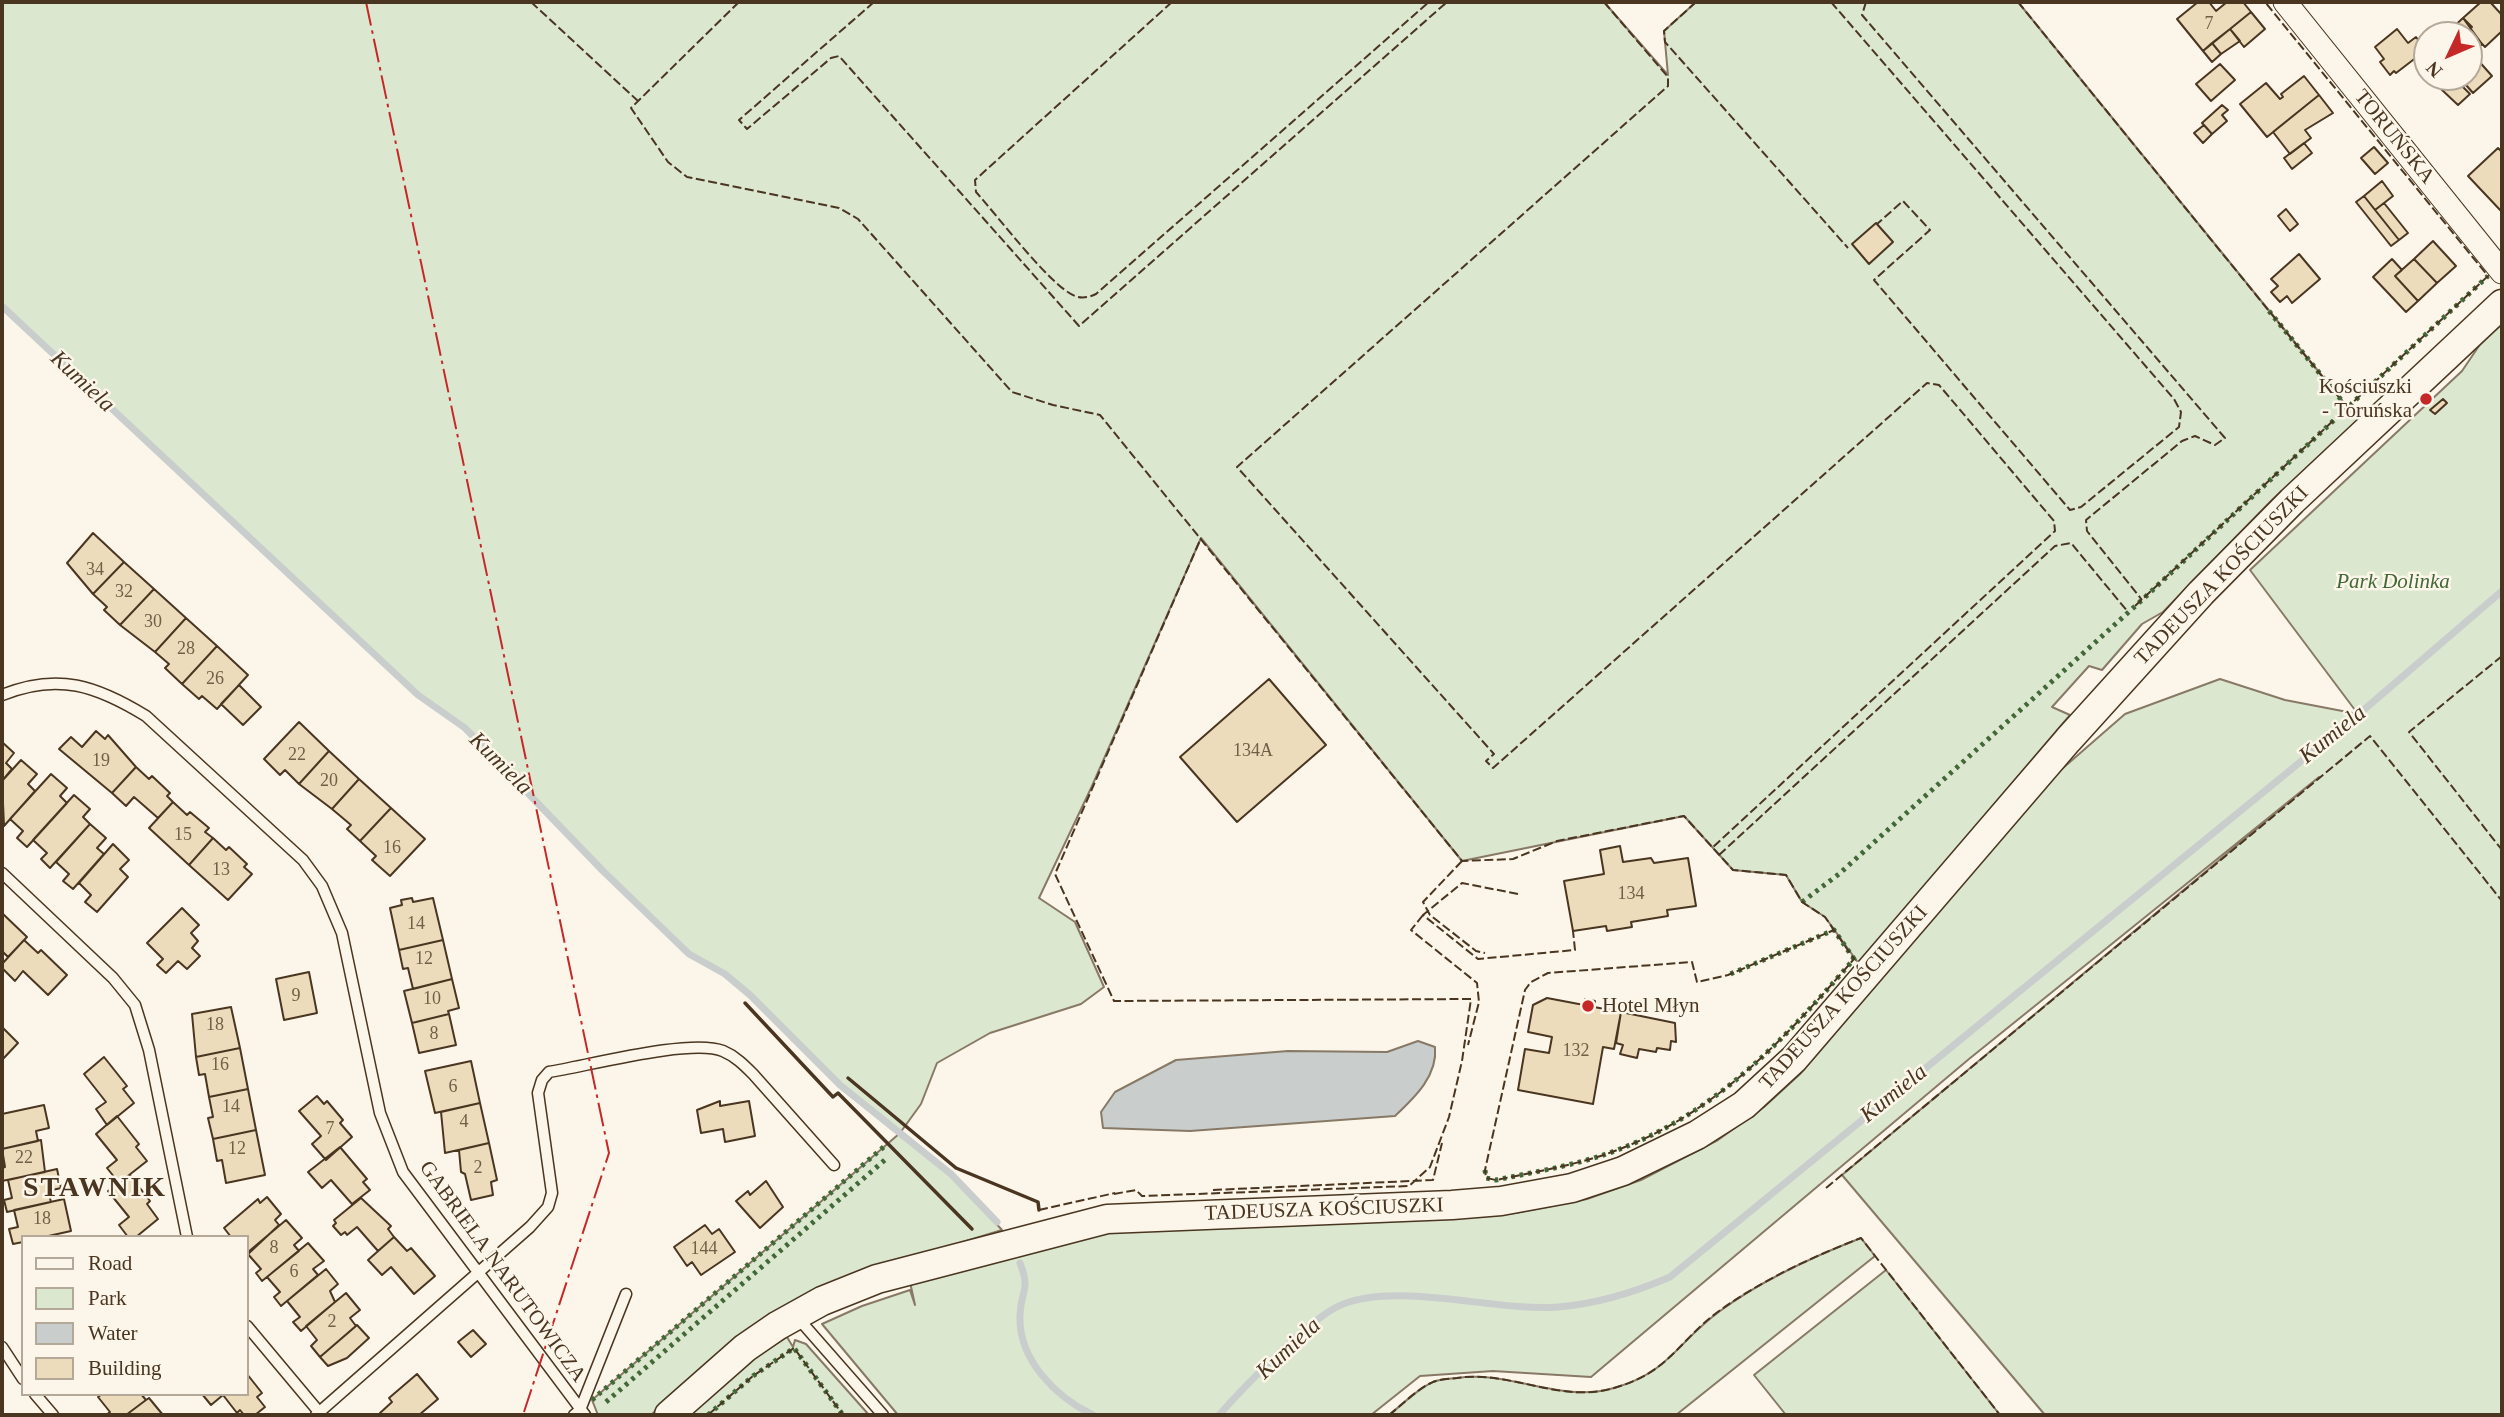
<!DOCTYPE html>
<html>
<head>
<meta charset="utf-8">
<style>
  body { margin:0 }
  #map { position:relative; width:2504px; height:1417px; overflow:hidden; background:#fbf6e9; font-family:Georgia,serif }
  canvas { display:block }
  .frame { position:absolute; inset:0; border:4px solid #4a3520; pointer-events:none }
  .legend { position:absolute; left:21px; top:1235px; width:228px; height:161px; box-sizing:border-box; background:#fbf6e9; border:2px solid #b4a999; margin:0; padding:9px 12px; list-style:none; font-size:21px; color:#4a3520 }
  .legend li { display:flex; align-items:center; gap:14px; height:35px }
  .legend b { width:35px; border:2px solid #b4a999 }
  .north { position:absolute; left:2413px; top:21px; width:70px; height:70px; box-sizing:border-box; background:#fbf6e9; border:2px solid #b4a999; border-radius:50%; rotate:226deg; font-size:19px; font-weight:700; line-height:28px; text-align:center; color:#4a3520 }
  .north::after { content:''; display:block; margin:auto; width:24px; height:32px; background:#c62828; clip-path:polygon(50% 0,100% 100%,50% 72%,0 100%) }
</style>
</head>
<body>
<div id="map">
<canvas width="2504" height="1417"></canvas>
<div class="frame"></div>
<ul class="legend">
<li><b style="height:9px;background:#fbf6e9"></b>Road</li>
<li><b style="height:19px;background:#dce7d0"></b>Park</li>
<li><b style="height:19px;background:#c9cecd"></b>Water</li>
<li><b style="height:19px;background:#ecdcbc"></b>Building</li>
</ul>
<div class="north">N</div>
</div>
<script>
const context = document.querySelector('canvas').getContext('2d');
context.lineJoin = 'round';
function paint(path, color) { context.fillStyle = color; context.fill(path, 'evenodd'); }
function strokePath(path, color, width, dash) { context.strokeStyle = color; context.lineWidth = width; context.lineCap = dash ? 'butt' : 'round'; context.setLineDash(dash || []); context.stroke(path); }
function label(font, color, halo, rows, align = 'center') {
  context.font = font + ' Georgia,serif'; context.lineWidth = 5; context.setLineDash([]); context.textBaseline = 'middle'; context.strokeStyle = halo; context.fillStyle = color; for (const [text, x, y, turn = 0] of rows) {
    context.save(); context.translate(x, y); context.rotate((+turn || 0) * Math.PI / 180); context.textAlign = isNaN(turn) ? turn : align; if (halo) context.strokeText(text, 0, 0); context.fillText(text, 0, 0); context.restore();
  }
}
const green = new Path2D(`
  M2,2H1604L1668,75L1664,31L1696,2H2018L2358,420L2272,500L2163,612L2142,624L2102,670L2089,666L2052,707L2070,715L1859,964L1825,917L1802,902L1786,875L1733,870L1684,816L1462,861L1201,538L1092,786L1039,898L1075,922L1104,987L1081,1004L990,1033L937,1063L921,1104L900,1133L951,1174L1002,1230L836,1281L732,1343L651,1415H598L592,1400L900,1133L840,1085L750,995L725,974L689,954L603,871L465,728L418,695L2,306Z
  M2502,321V1415H2045L1842,1175L2319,777L1969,1059L1591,1377L1493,1371L1420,1376L1371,1415H898L822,1324L862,1306L910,1290L915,1305L910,1282L1051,1244L1112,1232L1448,1219L1515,1213L1587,1199L1641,1180L1718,1140L1764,1107L1800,1074L2055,775L2125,714L2220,679L2285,700L2358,714L2250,570L2462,371L2485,337Z
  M1861,1238L1875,1256L1676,1415H1389C1402,1405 1416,1390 1431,1383C1438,1379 1449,1379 1457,1378C1511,1370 1560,1404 1614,1388C1670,1372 1677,1342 1720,1311C1762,1280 1812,1257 1861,1238Z
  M1886,1270L2000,1415H1786L1754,1375Z
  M787,1337L793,1347L795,1340L806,1344L869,1415H690L757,1356Z`);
paint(green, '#dce7d0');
strokePath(green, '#887966', 2);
const water = new Path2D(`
  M1418,1041L1435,1047C1438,1076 1414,1098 1395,1116L1190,1131L1103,1128L1101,1112L1115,1092L1176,1060L1288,1051L1387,1052Z`);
paint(water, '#c9cecd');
strokePath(water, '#887966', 2);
strokePath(new Path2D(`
  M2,306L418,695L465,728L603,871L689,954L725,974L750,995L840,1085L951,1174L997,1222
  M1020,1263C1031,1291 1021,1289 1020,1315C1018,1360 1056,1397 1093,1415
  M1219,1415C1242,1389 1311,1317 1341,1305C1398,1281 1496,1312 1558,1307C1597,1304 1635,1292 1670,1277L2359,714L2502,591`), '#c9cecd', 7);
const building = new Path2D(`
  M2198,2H2209L2216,11L2227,2H2243L2251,12L2203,51L2177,19Z
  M2481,2H2490L2502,15V31L2485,47L2469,30L2472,27L2463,18Z
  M2251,12L2265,29L2244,47L2230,29Z
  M2463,18L2482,44L2472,53L2469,35H2455L2450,30Z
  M2230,29L2240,41L2221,54L2212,43Z
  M2397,29L2408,43L2416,37L2426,50L2396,73L2394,71L2390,75L2380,62L2384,59L2375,47Z
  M2212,43L2221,54L2212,62L2203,51Z
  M2469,50L2492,76L2473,93L2459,77H2469Z
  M2220,64L2235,80L2211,101L2196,84Z
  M2304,76L2319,95L2267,137L2240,104L2266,83L2280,99L2283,97L2281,94Z
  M2453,77L2470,94L2458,105L2441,89Z
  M2319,95L2333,113L2305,130L2311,138L2290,154L2273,132Z
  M2222,105L2228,110L2222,115L2227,121L2212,134L2202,123Z
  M2204,125L2212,134L2203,143L2194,133Z
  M2304,143L2312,153L2292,169L2284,158Z
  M2374,147L2388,163L2375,174L2361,158Z
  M2498,148L2502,152V212L2468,176Z
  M2382,181L2393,196L2375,210L2364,196Z
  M2364,196L2399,240L2391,246L2356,202Z
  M2384,203L2408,233L2399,240L2375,210Z
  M2286,209L2298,224L2290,231L2278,216Z
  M1876,223L1893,242L1869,264L1852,244Z
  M2433,241L2456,266L2437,283L2414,259Z
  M2299,254L2320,279L2292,303L2287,296L2280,302L2271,292L2278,286L2271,279Z
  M2392,259L2402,270L2395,276L2418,301L2406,312L2373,277Z
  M2414,259L2437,283L2418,301L2395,276Z
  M2443,399L2447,403L2435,414L2430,410Z
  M93,533L124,562L93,594L67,563Z
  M124,562L154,589L120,625L104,610L107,607L93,594Z
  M154,589L186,618L155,652L120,625Z
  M186,618L217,646L182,684L165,668L169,664L155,652Z
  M217,646L248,675L217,709L202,696L199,699L182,684Z
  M1269,679L1326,745L1237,822L1180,757Z
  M239,685L261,707L243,725L221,704Z
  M299,722L329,751L299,784L285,770L280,775L264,759Z
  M96,731L105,739L108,735L136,767L112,793L59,749L71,737L82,747Z
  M2,742L14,753L6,763L12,769L2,781Z
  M329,751L359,779L332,809L299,784Z
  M21,760L37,774L28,784L35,791L4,826L2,781Z
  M136,767L149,779L152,776L170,793L167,796L173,802L158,818L134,797L126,806L112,793Z
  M51,774L67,788L60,796L67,803L27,847L17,838L23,831L10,819Z
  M359,779L391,808L360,841L347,829L351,825L332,809Z
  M74,795L90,809L83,817L90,824L50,868L41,859L47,853L33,840Z
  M173,802L187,815L190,812L209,828L205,832L213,838L189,865L149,828Z
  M391,808L425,839L390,876L372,860L376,856L360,841Z
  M90,824L106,838L97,848L104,854L73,889L63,881L69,874L56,862Z
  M213,838L226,850L229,847L247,864L244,867L252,874L228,900L189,865Z
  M113,844L129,860L120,869L128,877L97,912L85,902L91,895L79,883Z
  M1620,846L1623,862L1651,858L1654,863L1688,858L1696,906L1667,910L1668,916L1631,922L1632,927L1607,931L1606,926L1573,931L1564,881L1604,874L1600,850Z
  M412,898L413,902L433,898L443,940L399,950L390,908L402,905L401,900Z
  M182,908L199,925L191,933L198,941L192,948L200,956L187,969L178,961L166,973L157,965L163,959L147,943Z
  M2,913L27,937L8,957L2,951Z
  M24,940L38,953L41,950L67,975L48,995L23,971L15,981L2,968V964Z
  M443,940L452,979L413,989L408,968L403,969L399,950Z
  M309,972L317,1013L284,1020L276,979Z
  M452,979L459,1008L448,1011L449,1014L412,1023L404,991Z
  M1547,998L1584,1005L1585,999L1595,1001L1594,1007L1621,1012L1614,1049L1603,1047L1593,1104L1518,1090L1525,1049L1549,1053L1552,1037L1528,1032L1533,1005Z
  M231,1007L240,1048L196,1057L192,1014Z
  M1621,1012L1675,1023L1676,1042L1671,1041L1670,1050L1657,1048L1656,1052L1639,1049L1637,1058L1620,1054L1623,1045L1616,1043Z
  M449,1014L456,1045L419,1053L412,1023Z
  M2,1027L18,1043L2,1060Z
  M240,1048L248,1089L209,1097L205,1074L199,1075L196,1057Z
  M104,1057L127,1086L123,1089L134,1103L107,1125L96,1109L106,1102L84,1074Z
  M471,1061L480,1103L435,1113L425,1071Z
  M248,1089L256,1130L213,1139L208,1118L213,1117L209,1097Z
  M317,1096L324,1104L327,1101L343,1120L340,1123L352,1137L326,1160L312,1144L321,1136L299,1111Z
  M720,1101V1106L749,1101L755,1136L725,1142L723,1129L701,1133L697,1110Z
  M480,1103L489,1143L445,1153L441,1112Z
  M44,1105L49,1128L36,1131L38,1141L2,1149V1114Z
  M117,1116L139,1144L136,1147L147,1161L119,1183L107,1168L117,1160L96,1134Z
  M256,1130L265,1175L226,1183L222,1160L217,1161L213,1139Z
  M41,1140L45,1172L2,1181V1168L5,1167L2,1149Z
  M489,1143L497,1180L491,1182L493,1195L471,1200L465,1174L461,1172L459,1150Z
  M340,1147L367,1179L363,1182L370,1190L352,1204L331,1180L322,1188L308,1172Z
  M57,1169L61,1188L48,1191L51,1202L7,1212L4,1200L12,1198L8,1180Z
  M130,1175L150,1201L147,1204L158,1219L136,1237H128L119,1225L129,1217L108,1191Z
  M766,1181L783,1207L760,1228L736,1201L748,1191L750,1195Z
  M267,1197L281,1214L275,1220L279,1225L247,1255V1237H231L224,1228L258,1199L260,1203Z
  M361,1198L391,1226L388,1229L394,1237L378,1251L357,1227L347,1235L345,1232L341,1235L333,1226L336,1223L334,1220Z
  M64,1199L71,1231L44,1237H23V1242L13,1244L9,1229L18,1227L14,1210Z
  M286,1220L302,1238L294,1245L299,1251L262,1281L256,1273L261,1269L247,1253Z
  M705,1225L712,1234L719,1229L735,1252L701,1275L692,1262L687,1266L674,1247Z
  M394,1237L407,1251L411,1248L435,1276L414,1294L391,1267L382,1275L368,1260Z
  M308,1243L324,1261L313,1269L318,1275L281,1306L274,1297L280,1292L267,1277Z
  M326,1269L338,1284L330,1291L335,1302L301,1331L293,1322L300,1317L287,1301Z
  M346,1293L360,1310L350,1318L356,1326L320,1357L311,1346L317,1340L306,1326Z
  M357,1325L369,1338L347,1358L328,1366L320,1357Z
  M473,1330L486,1344L471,1357L458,1342Z
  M247,1374L262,1393L257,1397L265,1407L255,1415H244L240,1410L237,1413L223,1395L211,1405L202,1394H247Z
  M417,1374L438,1399L419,1415H382L380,1413L392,1402L389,1398Z
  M102,1394H141L146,1400L126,1415H106L110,1412L98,1397Z
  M149,1398L163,1415H126L146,1400Z`);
paint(building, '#ecdcbc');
strokePath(building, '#4a3520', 2);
const service = new Path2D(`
  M2,695C58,672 97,686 146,716L303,860L322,886L342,933L380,1113L403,1172L585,1415
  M2,873L113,978L135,1005L149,1050L187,1237
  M797,1317L883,1415
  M247,1326L319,1412
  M2,1347L23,1379
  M35,1394L53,1415
  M316,1415L530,1227L548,1207L552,1193L538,1093L542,1080L549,1072C587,1066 691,1038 723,1051C735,1056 744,1065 753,1074L834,1165
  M574,1415L580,1410L626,1294`);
const minor = new Path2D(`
  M2285,2L2502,272`);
const tertiary = new Path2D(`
  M669,1415L745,1348L777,1326L822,1301L877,1279L1107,1219L1452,1205L1501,1201L1572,1188L1623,1171L1697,1135L1744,1105L1794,1059L2068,740L2201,593L2292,501L2502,304`);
strokePath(service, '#4a3520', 13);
strokePath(minor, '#4a3520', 25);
strokePath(tertiary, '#4a3520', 31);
strokePath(service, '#fbf6e9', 10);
strokePath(minor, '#fbf6e9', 23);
strokePath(tertiary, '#fbf6e9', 28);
strokePath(new Path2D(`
  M2269,311L2347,407L2344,409
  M1802,902L1839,874L2142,600L2488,276
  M1485,1170L1486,1178L1496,1180C1539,1171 1584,1164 1625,1147C1722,1108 1787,1036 1854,959L1834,930L1728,975
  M592,1400L887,1144
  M606,1402L886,1159
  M708,1415L753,1376L794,1348L843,1415`), '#436837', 5, [3.5, 5]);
strokePath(new Path2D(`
  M531,2L638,101
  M739,2L631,108L668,162L687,177L839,208L858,219L1012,392L1053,405L1100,415L1462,861L1513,859L1557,841L1684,816L1733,870L1786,875L1802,902L1825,917L1854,959C1787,1036 1722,1108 1625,1147C1584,1164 1539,1171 1496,1180L1486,1178L1485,1170L1525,990L1531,982L1548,973L1692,962L1697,982L1728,975L1834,930
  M874,2L739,120L747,129L831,58L839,56L1079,326L1447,2
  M1172,2L975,180L976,192C996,214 1051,287 1075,296C1082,299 1090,297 1096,294L1429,2
  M1604,2L1668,77V86L1237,467L1494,754L1486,761L1493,768L1927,383L1939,385L2054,521L2055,531L1712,848
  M1696,2L1664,31L1665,42L1848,248
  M1831,2L2174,399L2181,412L2179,427L2081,507L2070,510L1874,280L1930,230L1903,201L1877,224
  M1850,2H1854
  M1866,2L1862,15L2225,438L2215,445L2195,436L2182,441L2086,520L2087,531L2142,600
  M2018,2L2347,407
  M2135,606L2488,276L2265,2
  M2502,656L2409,732L2502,850
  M1719,855L2055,546L2071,543L2128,612
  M1462,861L1423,902L1430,915L1476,951L1485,953
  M1518,894L1462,883L1423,915L1478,959L1575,950L1573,931
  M1423,915L1411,930L1477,983L1479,1002L1468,1045
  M1826,1188L2370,736L2502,901
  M1213,1190L1433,1180L1442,1143
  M1114,1194L1136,1190L1142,1196L1409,1186L1430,1167L1449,1117L1462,1061L1471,999L1114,1001L1055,874L1201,538
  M1039,1210L1115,1193
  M708,1415L753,1376L794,1348L843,1415
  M1389,1415C1402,1405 1416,1390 1431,1383C1438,1379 1449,1379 1457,1378C1511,1370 1560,1404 1614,1388C1670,1372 1677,1342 1719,1311C1762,1280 1812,1257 1861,1238L2000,1415`), '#4a3520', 2, [9, 3.5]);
strokePath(new Path2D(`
  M745,1003L833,1097L838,1093L972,1229
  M848,1078L956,1168L1038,1202L1039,1210`), '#4a3520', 3.5);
strokePath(new Path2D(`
  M366,2L609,1153L523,1415`), '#c62828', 2, [24, 5, 3.5, 5]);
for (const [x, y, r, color] of [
  [2426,399,7,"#c62828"],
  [1588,1006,7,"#c62828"]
]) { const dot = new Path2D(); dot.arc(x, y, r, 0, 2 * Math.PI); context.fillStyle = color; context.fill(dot); strokePath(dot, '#fbf6e9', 2.5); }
label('18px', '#725f47', null, [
  ["7",2209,24],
  ["34",95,570],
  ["32",124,592],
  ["30",153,622],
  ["28",186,649],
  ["26",215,679],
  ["134A",1253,751],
  ["22",297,755],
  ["19",101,761],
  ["20",329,781],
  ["15",183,835],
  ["16",392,848],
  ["13",221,870],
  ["134",1631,894],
  ["14",416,924],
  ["12",424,959],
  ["9",296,996],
  ["10",432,999],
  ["18",215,1025],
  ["8",434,1034],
  ["132",1576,1051],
  ["16",220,1065],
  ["6",453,1087],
  ["14",231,1107],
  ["4",464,1122],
  ["7",330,1129],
  ["12",237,1149],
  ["22",24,1158],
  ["2",478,1168],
  ["18",42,1219],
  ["8",274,1248],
  ["144",704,1249],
  ["6",294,1272],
  ["2",332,1322]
]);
label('21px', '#4a3520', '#fbf6e9', [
  ["TORUŃSKA",2394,137,51],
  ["TADEUSZA KOŚCIUSZKI",2222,576,-46],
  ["TADEUSZA KOŚCIUSZKI",1844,998,-48],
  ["TADEUSZA KOŚCIUSZKI",1324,1210,-2],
  ["GABRIELA NARUTOWICZA",502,1272,54]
]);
label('21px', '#4a3520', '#fbf6e9', [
  ["Kościuszki",2412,387],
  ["- Toruńska",2412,411],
  ["Hotel Młyn",1602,1006,"left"]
], 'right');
label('italic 21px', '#436837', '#fbf6e9', [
  ["Park Dolinka",2393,582]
]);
label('italic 23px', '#4a3520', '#fbf6e9', [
  ["Kumiela",82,382,43],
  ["Kumiela",2333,735,-39],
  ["Kumiela",500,764,45],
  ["Kumiela",1894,1094,-39],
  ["Kumiela",1289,1349,-43]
]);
context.letterSpacing = '2px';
label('bold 28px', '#4a3520', '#fbf6e9', [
  ["STAWNIK",95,1189]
]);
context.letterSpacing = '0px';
</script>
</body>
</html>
